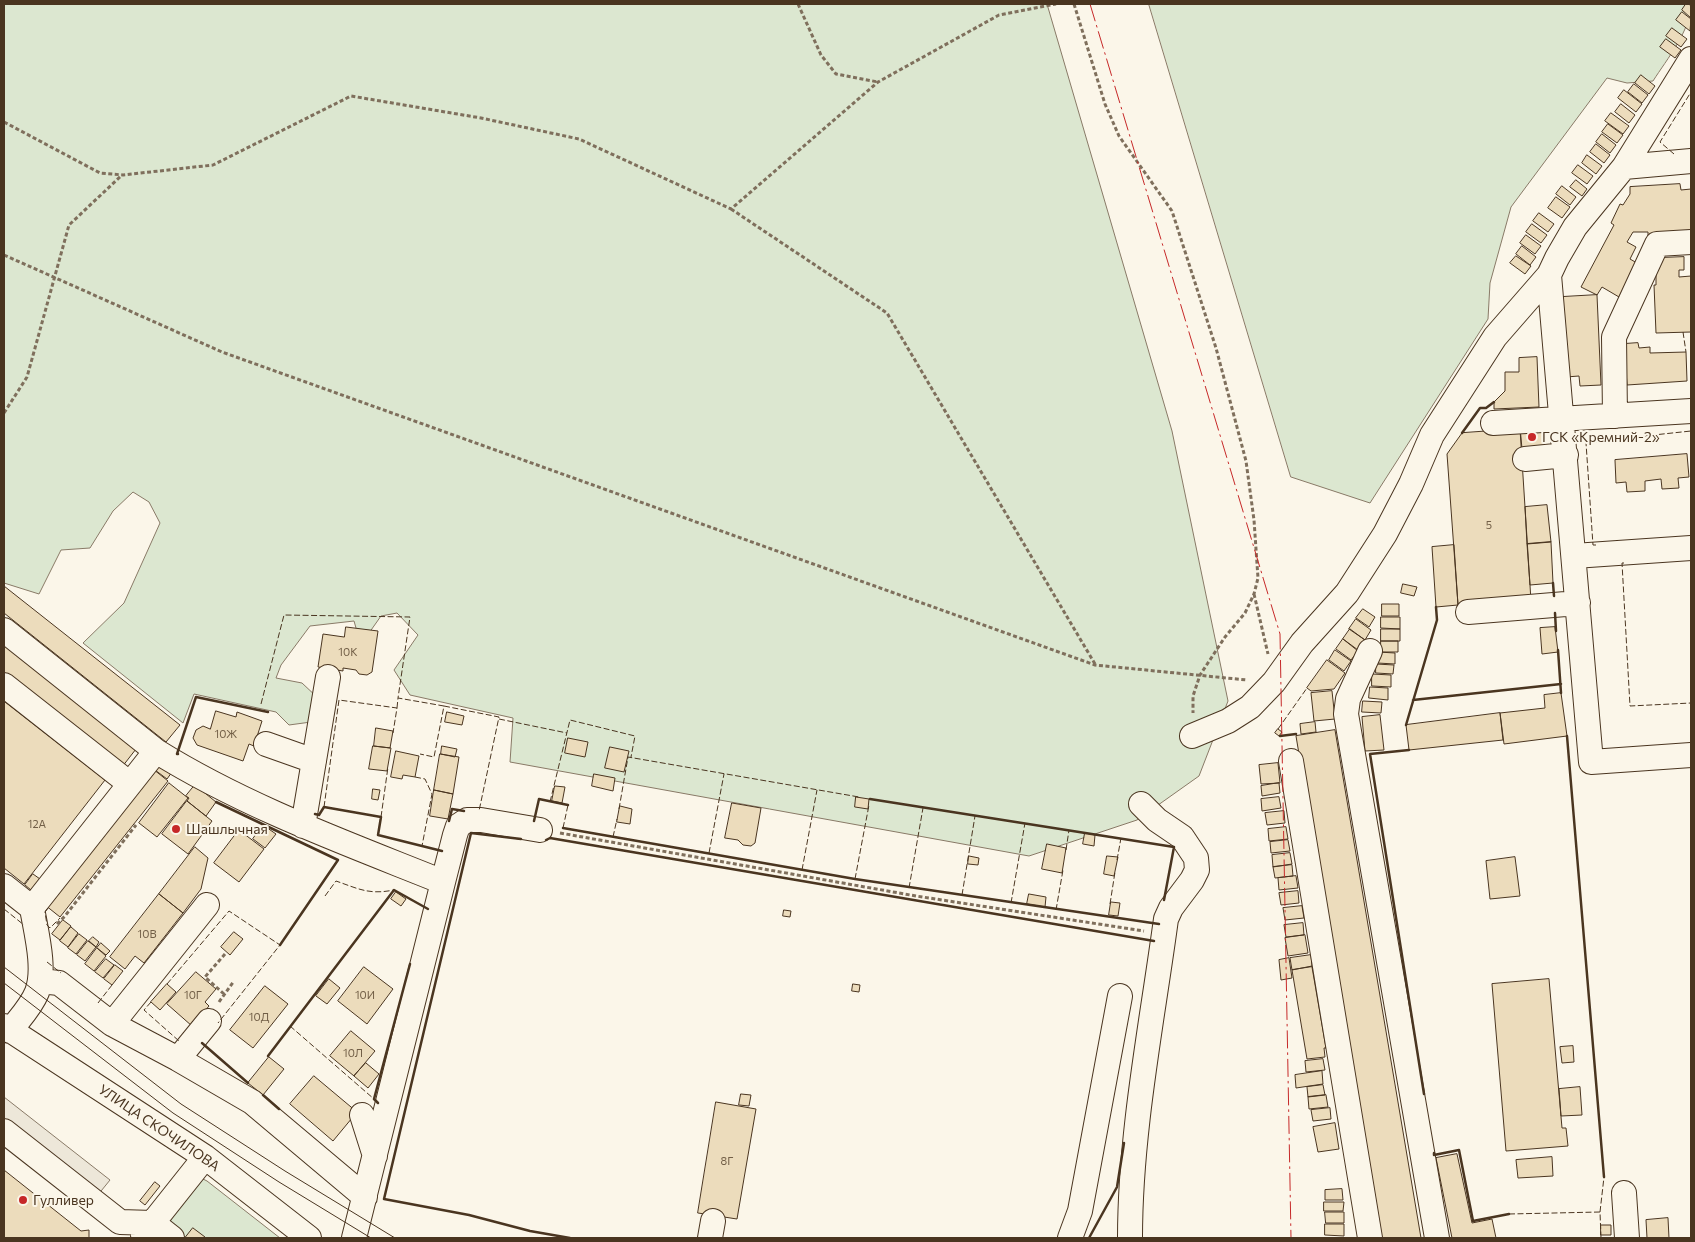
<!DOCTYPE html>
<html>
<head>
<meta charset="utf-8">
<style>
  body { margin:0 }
  #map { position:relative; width:1695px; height:1242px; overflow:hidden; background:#fbf6e9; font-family:Commissioner,sans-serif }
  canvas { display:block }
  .frame { position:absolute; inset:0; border:5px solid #4a3520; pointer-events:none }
</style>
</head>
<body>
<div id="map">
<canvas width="1695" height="1242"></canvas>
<div class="frame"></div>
</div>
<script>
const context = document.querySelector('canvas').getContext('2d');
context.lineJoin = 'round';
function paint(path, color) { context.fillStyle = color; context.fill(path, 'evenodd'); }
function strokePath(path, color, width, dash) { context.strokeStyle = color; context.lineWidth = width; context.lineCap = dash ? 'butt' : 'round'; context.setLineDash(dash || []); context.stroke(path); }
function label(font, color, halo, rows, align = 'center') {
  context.font = font + ' Commissioner,sans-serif'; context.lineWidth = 4; context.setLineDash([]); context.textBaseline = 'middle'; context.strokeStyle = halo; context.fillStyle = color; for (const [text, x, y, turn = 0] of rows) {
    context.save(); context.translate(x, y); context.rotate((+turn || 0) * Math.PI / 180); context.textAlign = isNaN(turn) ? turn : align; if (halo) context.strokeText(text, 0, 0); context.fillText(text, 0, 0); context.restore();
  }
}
const green = new Path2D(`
  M4,4H1047L1172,431L1228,701L1199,776L1137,820L1029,856L510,762L513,718L410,695L394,670L418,635L397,613L381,616L369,633L358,635L354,621L310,626L281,665L276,678L302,683L318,698L311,722L289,725L276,712L194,694L183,723L83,643L124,603L160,523L149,502L133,492L113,511L90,548L61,550L39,594L4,583Z
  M1149,4H1691C1691,30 1667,59 1653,81L1627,83L1607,78L1511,207L1490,283L1488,319L1370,503L1291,477Z
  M203,1179L207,1181L280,1238H183L171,1225L170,1220L200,1180Z`);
paint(green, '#dce7d0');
strokePath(green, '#887966', 1);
const parking = new Path2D(`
  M4,1097L110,1180L97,1196L4,1122Z`);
paint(parking, '#ede7d9');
strokePath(parking, '#887966', 1);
const building = new Path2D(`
  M1686,4L1691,5V18L1682,10Z
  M1682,12L1691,19L1690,31L1676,20Z
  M1672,28L1687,39L1681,47L1666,36Z
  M1666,39L1681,50L1675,58L1660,47Z
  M1641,75L1655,86L1649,94L1635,83Z
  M1634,84L1648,95L1642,103L1628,92Z
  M1624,90L1642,104L1636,112L1618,98Z
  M1621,104L1635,115L1629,123L1615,112Z
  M1611,113L1629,126L1623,134L1605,121Z
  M1608,124L1623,135L1617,143L1602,132Z
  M1602,134L1616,145L1610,153L1596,142Z
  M1596,144L1610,155L1604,163L1590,152Z
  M1587,155L1602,166L1596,174L1582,163Z
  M1578,165L1593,176L1587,184L1572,173Z
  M1576,180L1587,189L1582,196L1570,187Z
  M1680,184L1681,190L1691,189V234L1648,236V232H1633L1627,242L1636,247L1630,259L1637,263L1619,297L1602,287L1597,295L1581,287L1614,225L1611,223L1620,204L1623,205L1630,194V187Z
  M1562,186L1576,197L1570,205L1556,194Z
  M1556,197L1570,207L1562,218L1548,208Z
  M1539,213L1554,224L1548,232L1533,221Z
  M1532,224L1547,235L1541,243L1526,232Z
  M1526,235L1541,246L1535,254L1520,243Z
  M1522,246L1536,257L1530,265L1516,254Z
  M1516,256L1531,266L1525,274L1510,263Z
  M1684,257V270H1679V277L1691,276V332L1656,333L1654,285H1656V269H1659V258Z
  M1597,295L1601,385L1580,386L1579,376L1566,377L1562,297Z
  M1638,343L1639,348L1650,347V353L1686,352L1687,381L1627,385L1624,344Z
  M1537,357L1539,407L1494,409V402L1505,391V372H1519V358Z
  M1543,426L1545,447L1522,449L1520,427Z
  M1520,429L1531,601L1458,605L1447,454L1462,433Z
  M1687,454L1689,477L1678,478L1679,488L1662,489L1661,479L1645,481V491L1627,492L1626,482L1616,483L1615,460Z
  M1547,505L1551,542L1527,544L1525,507Z
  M1551,542L1553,583L1530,585L1527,544Z
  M1454,545L1458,605L1436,607L1432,547Z
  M1403,584L1417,587L1414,596L1401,593Z
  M4,586L180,725L166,742L4,613Z
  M1382,604H1399V616H1382Z
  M1363,609L1375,617L1369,627L1356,618Z
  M1381,617H1400V629L1381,628Z
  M1356,619L1371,630L1365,640L1349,629Z
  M346,627L378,631L372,672L367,675L359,674L356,670L343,668V671L318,667L323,634L344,637Z
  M1555,627L1558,652L1542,654L1540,628Z
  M1350,629L1365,640L1358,650L1343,639Z
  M1381,629H1400V641H1381Z
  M1343,639L1358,651L1351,660L1336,649Z
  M1381,641H1398V652H1381Z
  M4,645L136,749L122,767L4,674Z
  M1335,650L1351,661L1344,671L1329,660Z
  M1378,652L1395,653V664L1377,663Z
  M1327,660L1345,673L1334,689L1311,691L1307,688Z
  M1376,664L1394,665L1393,674L1376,673Z
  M1372,674L1391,675V687L1372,686Z
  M1370,687L1388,688V700L1369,698Z
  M1332,691L1335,719L1314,721L1311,693Z
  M1561,693L1567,736L1504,744L1500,713L1545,708L1544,695Z
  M4,701L105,780L24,884L4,868Z
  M1363,701L1382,702L1381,713L1362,712Z
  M216,711L236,717L237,712L262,721L254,746L249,744L243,761L197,745L193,738L196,730L203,726L210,729Z
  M447,712L464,716L462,725L445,722Z
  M1500,713L1503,740L1409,750L1406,725Z
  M1380,715L1384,750L1365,751L1362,717Z
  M1315,722L1316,732L1301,734L1300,724Z
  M376,728L393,731L390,748L374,746Z
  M1278,729L1282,732L1279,736L1275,733Z
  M1335,730L1421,1238H1380L1296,736Z
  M568,738L588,742L585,757L565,753Z
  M373,746L391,748L387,771L369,769Z
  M442,746L457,749L455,757L441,754Z
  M610,747L629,751L624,772L605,768Z
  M396,751L419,756L415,777L403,775L402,779L391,777Z
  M440,754L459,757L453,794L434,790Z
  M161,763L172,772L167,779L155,770Z
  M1278,763L1280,783L1261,784L1259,765Z
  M153,769L168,781L60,917L45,905Z
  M594,774L615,778L613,791L592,786Z
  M169,783L188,798L157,837L139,823Z
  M1279,783L1280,793L1262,796L1261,786Z
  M195,785L216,802L206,816L187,801L189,798L186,796Z
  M555,786L565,787L562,803L552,801Z
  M373,789L380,790L378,800L372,799Z
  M434,790L453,794L448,819L430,816Z
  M856,797L869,799L868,809L855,807Z
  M1279,797L1281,808L1262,811L1261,799Z
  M187,801L212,821L188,854L162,834Z
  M732,803L761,808L755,843L751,846L743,845L738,840L725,838Z
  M620,806L632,809L630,824L617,822Z
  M1284,811L1285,823L1267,825L1265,813Z
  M263,825L276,834L265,848L253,839Z
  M1286,827L1288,839L1269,841L1268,829Z
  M239,830L264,849L239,882L214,863Z
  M1085,833L1095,835L1094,846L1083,844Z
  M1288,840L1290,851L1271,853L1270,842Z
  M1047,844L1066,848L1062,873L1042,869Z
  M195,847L208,858L201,889L183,913L159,894Z
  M1290,853L1292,864L1273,867L1272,855Z
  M969,856L979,858L978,865L968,864Z
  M1107,856L1118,857L1114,876L1104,874Z
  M1515,857L1520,896L1490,899L1486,861Z
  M1292,865L1293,876L1275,878L1273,867Z
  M33,874L40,879L31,890L25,885Z
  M1296,876L1298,888L1279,890L1278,878Z
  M1298,891L1299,903L1281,905L1279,893Z
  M396,892L406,899L401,906L391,899Z
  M159,894L183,913L144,963L135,956L125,969L110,957Z
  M1029,894L1046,897L1045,907L1027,904Z
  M1111,902L1120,903L1118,916L1109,915Z
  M1302,906L1304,918L1285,920L1283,908Z
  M784,910L791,911L790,917L783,916Z
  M63,920L71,926L60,940L52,934Z
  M1303,923L1304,935L1286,937L1284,925Z
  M71,927L78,933L68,947L60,941Z
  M234,932L243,939L230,955L221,947Z
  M79,934L87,940L76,954L68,948Z
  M1305,935L1308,953L1288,956L1285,938Z
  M93,937L99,942L96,947L89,941Z
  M88,941L96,947L85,961L77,955Z
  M101,943L110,951L106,955L97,948Z
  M97,948L106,956L94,971L85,964Z
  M1311,955L1312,966L1292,970L1290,958Z
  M1289,958L1292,978L1281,980L1279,960Z
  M106,959L114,965L103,978L95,972Z
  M115,965L123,971L112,985L104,979Z
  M364,967L393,989L367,1024L338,1001Z
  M1312,967L1326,1048H1324L1325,1057L1307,1059L1292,970Z
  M196,972L216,989L205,1002L209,1006L192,1026L167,1004Z
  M329,979L340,988L327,1004L316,996Z
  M1549,979L1562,1128H1566L1568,1146L1506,1151L1492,984Z
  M167,984L176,992L160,1010L151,1002Z
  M853,984L860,985L859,992L852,991Z
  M265,986L288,1004L253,1048L230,1030Z
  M351,1031L375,1051L354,1076L330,1056Z
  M1573,1046L1574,1062L1562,1063L1560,1047Z
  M269,1057L284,1069L263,1095L248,1083Z
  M1323,1059L1325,1070L1306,1072L1305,1061Z
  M366,1063L379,1074L368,1088L354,1076Z
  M1322,1071L1323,1084L1296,1088L1295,1075Z
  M314,1076L357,1112L333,1141L290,1104Z
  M1323,1085L1325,1095L1308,1097L1307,1087Z
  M1580,1087L1582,1115L1561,1116L1559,1089Z
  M741,1094L751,1095L749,1106L739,1105Z
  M1326,1095L1328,1107L1309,1109L1308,1097Z
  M716,1102L756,1109L737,1219L698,1213Z
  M1330,1108L1331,1119L1313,1121L1311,1110Z
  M1335,1123L1339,1149L1318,1152L1313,1127Z
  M1457,1154L1472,1223L1492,1219L1496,1238H1452L1436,1158Z
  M1552,1157L1553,1176L1518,1178L1516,1160Z
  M4,1170L81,1231L89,1230V1238H4Z
  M155,1182L160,1186L145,1205L140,1201Z
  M1342,1189L1343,1200H1325V1190Z
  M1324,1202H1344L1343,1211H1324Z
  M1325,1212H1344V1223H1326Z
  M1668,1218L1669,1238H1647L1646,1220Z
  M1325,1224H1344V1236L1325,1235Z
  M1601,1225H1611V1235H1601Z
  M193,1228L205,1237L204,1238H185Z`);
paint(building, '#ecdcbc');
strokePath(building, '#4a3520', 1);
const minor = new Path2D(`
  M1691,59L1624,167L1575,227L1557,258L1549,275L1591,762L1691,755
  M1624,167L1691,161
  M1615,416L1614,337L1657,244L1691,242
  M1493,423L1691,411
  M1525,459L1566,455
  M1574,556L1691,548
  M1468,612L1578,603
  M4,630L156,751C246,807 346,843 443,882L354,1238
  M1370,651L1348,699L1346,714L1437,1238
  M4,685L130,784
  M1192,736L1228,721L1250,707L1274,682L1302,643L1347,593L1385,534L1411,484L1432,435L1495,337L1549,275
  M266,744L314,761
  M1291,761L1370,1238
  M303,826L328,677
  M443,882L455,835L458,826L467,820H481L540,830
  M4,886L32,908C36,932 46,969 37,992C31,1007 19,1019 10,1031
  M32,908L156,751
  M40,981L59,983L112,1024L207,905
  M112,1024L178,1059L252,1102L365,1197
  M4,1026L205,1157L309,1238
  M178,1059L209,1021
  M362,1115L375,1156
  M4,1131L120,1222L153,1223L172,1238
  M1624,1193L1627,1238
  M143,1235L205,1157
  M710,1238L713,1221
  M1070,1238L1080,1211L1120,996
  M1130,1238C1130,1132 1152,1023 1166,919L1171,908L1192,880L1197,870L1196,858L1182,837L1157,820L1141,804`);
strokePath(minor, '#4a3520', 26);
strokePath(new Path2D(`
  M798,4L821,55L836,74L878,82
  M1074,4L1105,104L1119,136L1172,211L1216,348L1246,461L1254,520L1258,578L1254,594L1245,613L1225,637L1200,675L1193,696V713
  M4,122L100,173L123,175L213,165L351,96L481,118L579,139L731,209L878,82L999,15L1056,4
  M731,209L887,313L1095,664
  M4,255L222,352L1095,665L1247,680
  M4,413L27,377L69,225L122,175
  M1254,594L1268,654
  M560,833L916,896L1144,931
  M57,924L65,916L136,825
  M224,994L205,977L225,954
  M219,1002L234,981`), '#7f6f5c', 3, [4, 2.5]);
strokePath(minor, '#fbf6e9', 24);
strokePath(new Path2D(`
  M4,967L181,1104L285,1171L395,1238
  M4,983L173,1113L279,1182L371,1238`), '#4a3520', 1);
strokePath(new Path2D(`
  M1674,154L1660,142L1691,92
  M1683,332L1686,352
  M1596,545H1593L1586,443L1616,439L1691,431
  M1624,563H1622L1630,706L1691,703
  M261,704L284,615L410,617L398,698
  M444,706L499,717L479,811
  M397,708L398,698L444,706L434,757L420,754
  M499,719L567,733
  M1278,729L1307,688
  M415,777L425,779L432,794L422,846
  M550,802L570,720L635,736L631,757
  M324,807L339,700L397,708L393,733
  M619,809L628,757L859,797
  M381,817L388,767
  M563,828L568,805
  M613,837L617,819
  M1066,850L1069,830
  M709,853L724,774
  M1117,860L1121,838
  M802,870L817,790
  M855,879L869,805
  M909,888L923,808
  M962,895L975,816
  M325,896L336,881C359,889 369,895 394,890
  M1011,903L1025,823
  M1110,904L1115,872
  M48,908L45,912L47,925L50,928L60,918
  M4,909L24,925
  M1056,910L1063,870
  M47,962L61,973
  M167,984L229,911L280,945L218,1023
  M151,1002L144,1010L179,1041L180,1039
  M98,1003L112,985
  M290,1026L374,1099
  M1600,1212L1604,1177
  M1509,1214L1600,1212L1601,1238`), '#4a3520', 1, [6, 2.5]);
strokePath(new Path2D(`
  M1462,433L1480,408H1486L1494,402
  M1553,583L1554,596
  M1555,613L1556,631
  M1558,650L1561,693
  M1413,700L1561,684
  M1406,725L1437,620L1436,607
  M1280,736L1296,734
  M1567,736L1604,1177
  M1409,750L1370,754L1424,1094
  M178,754H177L196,697L268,712
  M870,799L1174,847L1164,900
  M216,802L338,860L280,945
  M315,814L319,815L324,807L381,817L378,835L442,851
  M449,821L452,809L464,811
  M534,821L539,799L568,805
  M563,828L855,879L1159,924
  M521,839L471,833L384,1199L469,1215L530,1231L570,1238
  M546,840L550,838L1154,941
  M202,1043L248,1083
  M268,1056L394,890L428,909
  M263,1095L279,1109
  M378,1103L374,1099L410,964
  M1434,1153V1155L1459,1150L1473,1221L1509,1214
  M1089,1238L1117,1187L1124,1143`), '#4a3520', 2.5);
strokePath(new Path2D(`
  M1090,4L1280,634L1291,1238`), '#c62828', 1, [18, 4, 2.5, 4]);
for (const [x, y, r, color] of [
  [1532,437,5,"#c62828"],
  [176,829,5,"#c62828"],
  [23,1200,5,"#c62828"]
]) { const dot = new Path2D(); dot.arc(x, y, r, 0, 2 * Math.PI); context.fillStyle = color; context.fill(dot); strokePath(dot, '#fbf6e9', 2); }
label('11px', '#725f47', null, [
  ["5",1489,525],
  ["10К",348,652],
  ["10Ж",226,734],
  ["12А",37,824],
  ["10В",147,934],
  ["10Г",193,995],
  ["10И",365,995],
  ["10Д",259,1017],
  ["10Л",353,1053],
  ["8Г",727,1161]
]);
label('14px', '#4a3520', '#fbf6e9', [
  ["ГСК «Кремний-2»",1542,437],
  ["Шашлычная",186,829],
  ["Гулливер",33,1200]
], 'left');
label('14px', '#4a3520', '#fbf6e9', [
  ["УЛИЦА СКОЧИЛОВА",159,1128,34]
]);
</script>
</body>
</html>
